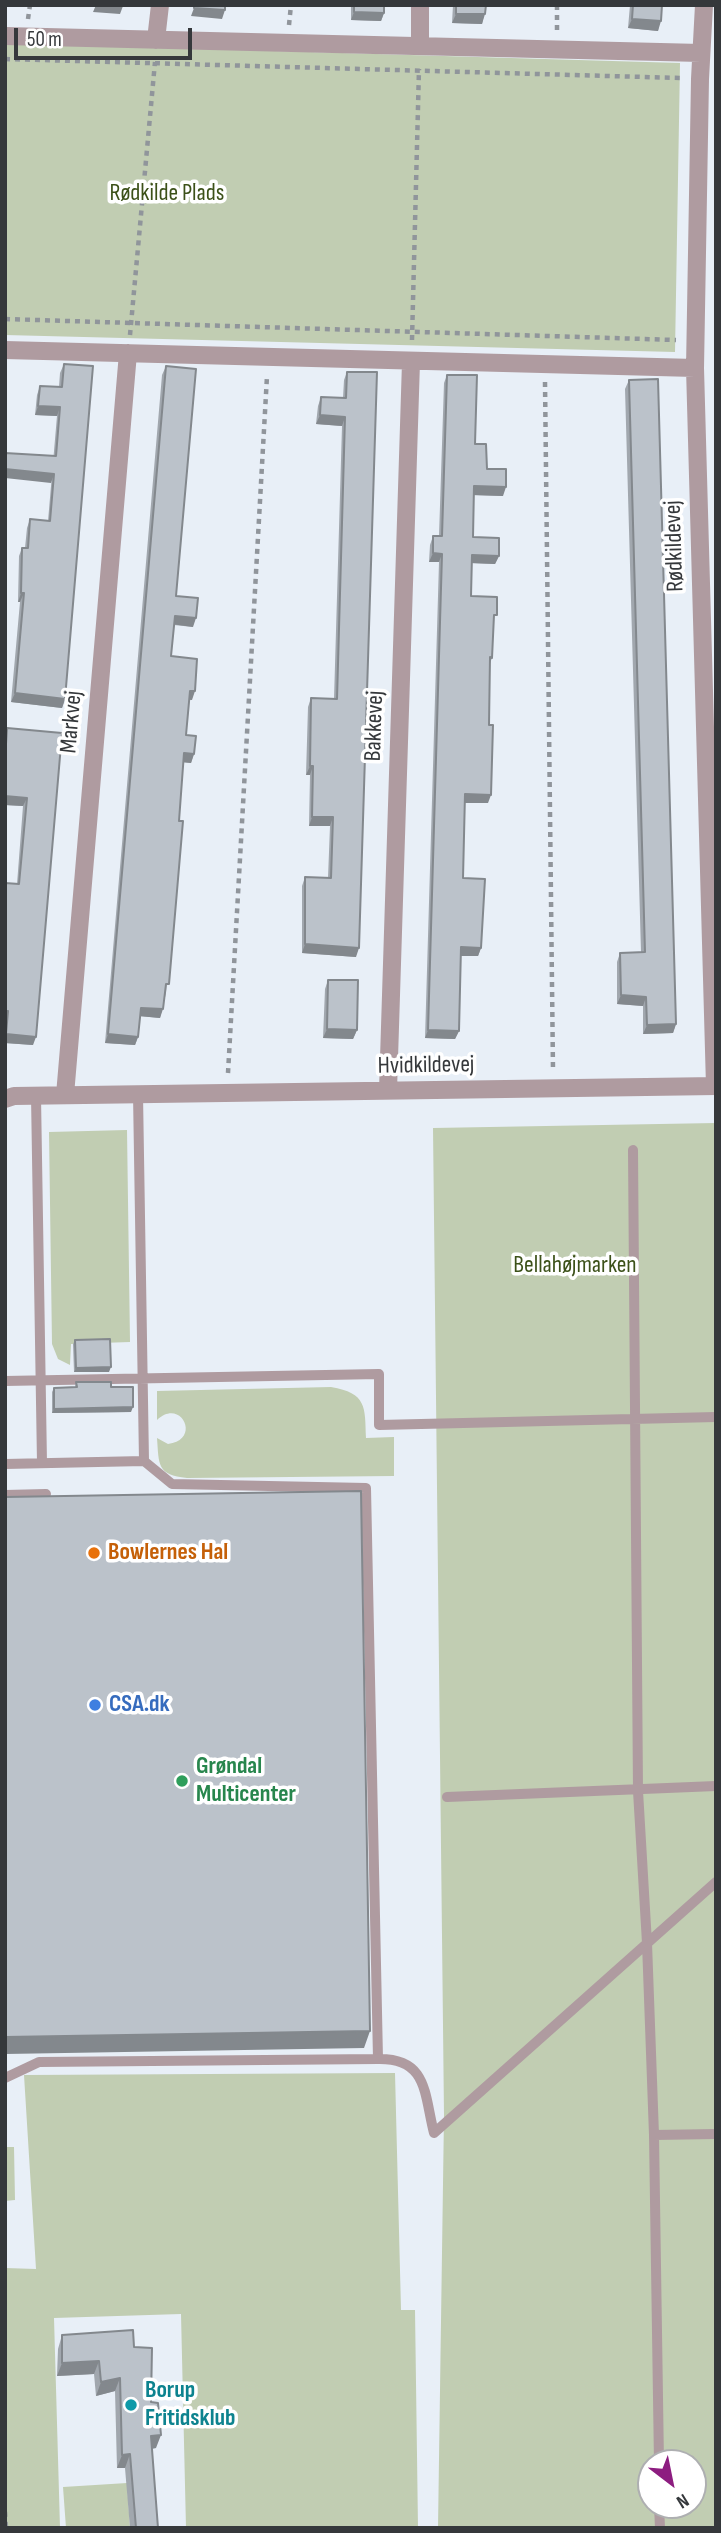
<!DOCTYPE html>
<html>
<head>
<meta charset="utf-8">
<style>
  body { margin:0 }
  #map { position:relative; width:721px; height:2533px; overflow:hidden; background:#e8eff7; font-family:"Sofia Sans Condensed",sans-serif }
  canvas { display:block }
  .frame { position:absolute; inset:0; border:7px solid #35383b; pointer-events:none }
  .north { position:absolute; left:637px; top:2449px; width:70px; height:70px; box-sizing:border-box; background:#fff; border:2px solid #aeafb1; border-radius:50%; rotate:148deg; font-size:19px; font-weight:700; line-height:28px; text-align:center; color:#35383b }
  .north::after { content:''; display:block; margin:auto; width:24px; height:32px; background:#8d1d80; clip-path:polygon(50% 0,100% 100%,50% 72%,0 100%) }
  .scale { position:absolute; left:14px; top:28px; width:178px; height:32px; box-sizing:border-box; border:4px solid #35383b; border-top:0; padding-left:9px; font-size:21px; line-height:24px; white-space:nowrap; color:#35383b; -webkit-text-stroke:5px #fff; paint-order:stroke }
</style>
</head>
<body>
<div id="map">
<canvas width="721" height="2533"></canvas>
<div class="frame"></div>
<div class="north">N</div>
<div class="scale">50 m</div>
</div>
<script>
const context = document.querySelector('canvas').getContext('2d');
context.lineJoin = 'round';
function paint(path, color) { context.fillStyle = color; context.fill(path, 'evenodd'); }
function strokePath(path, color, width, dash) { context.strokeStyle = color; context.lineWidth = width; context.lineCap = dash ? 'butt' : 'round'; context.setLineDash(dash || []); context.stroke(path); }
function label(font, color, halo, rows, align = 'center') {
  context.font = font + ' "Sofia Sans Condensed",sans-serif'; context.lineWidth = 7; context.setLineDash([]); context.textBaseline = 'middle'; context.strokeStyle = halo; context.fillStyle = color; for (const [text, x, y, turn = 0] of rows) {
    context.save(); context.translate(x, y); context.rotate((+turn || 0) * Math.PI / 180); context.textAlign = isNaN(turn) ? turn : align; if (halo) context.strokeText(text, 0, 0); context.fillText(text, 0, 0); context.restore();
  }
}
paint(new Path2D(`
  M5,43L680,63L675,352L5,335Z
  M716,1123V2528H438L444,2115L433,1128ZM651,2463H693V2505H651Z
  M127,1130L130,1342L71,1344L70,1365L58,1359L52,1344L49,1132Z
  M331,1387C367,1393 365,1407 366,1438L394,1437V1476L187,1478C157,1475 159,1465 157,1438L168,1444C202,1440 181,1397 157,1420V1391Z
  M395,2073L401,2310H415L418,2528H186L181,2314L54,2318L60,2528H5V2268L36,2269L24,2075Z
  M5,2147H14L15,2200L5,2201Z
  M127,2483L130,2528H66L63,2487Z`), '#c1cdb2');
strokePath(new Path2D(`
  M557,5V32
  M28,19L30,5
  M289,25L291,5
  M5,59L680,78
  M5,319L676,340
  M130,335L155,62
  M412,340L419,69
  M545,382L553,1070
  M228,1073L267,376
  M5,2512L6,2528`), '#90959b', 4.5, [5, 5]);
strokePath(new Path2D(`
  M138,1094L144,1461
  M36,1096L42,1463
  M633,1150L638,1791L647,1943L654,2135L659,2463
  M5,1381L379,1374V1425L716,1417
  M5,1464L144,1461L172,1484L366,1488L378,2059L39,2062L5,2078
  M5,1495L46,1494
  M447,1797L716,1786
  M378,2059C428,2058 424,2094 434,2133L716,1882
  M654,2135L716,2134
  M659,2505L660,2528`), '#af9ba0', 10);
strokePath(new Path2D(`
  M704,5L700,79L695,368L715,1086
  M5,36L701,53
  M156,40L160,5
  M420,46V5
  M5,350L695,368
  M388,1090L411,362
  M65,1095L128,353
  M5,1099L14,1096L716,1086`), '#af9ba0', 18);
paint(new Path2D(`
  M351,5H384V13L381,21L351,20Z
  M453,5H486L482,24L452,23Z
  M630,5H662L658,31L628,28Z
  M64,364L65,699L62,708L11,702L20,602H18L19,556L22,548H25L27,528L30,519L48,521L57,416L35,415L37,395L40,386L59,387L60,373Z
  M166,366L176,596L193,627L174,625L171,656L192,700H189L186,735L194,754L191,763L183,762L166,993L160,1018L140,1016L138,1037L135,1045L105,1043L162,375Z
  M347,372L356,957L302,953V886L305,877L328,878L330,826H309L310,775H306L308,707L311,698L334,699L342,426L316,424L318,406L321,397L343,398L344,380Z
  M447,375L487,469L503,496L474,495L473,537L499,556L495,564L472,563L471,596L493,624L492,658L490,663L488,803H465L463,878L481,948L478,956H461L459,1031L455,1039L425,1038L439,562H429L430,545L433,536H439L444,383Z
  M629,380L676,1024L673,1033L643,1034V1006L617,1004V962L620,953L641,952L625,389Z
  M7,728L62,733L33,1045L5,1043V883L17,884L23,806L5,805V734Z
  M328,980L357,1030L353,1039L323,1038L325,989Z
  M75,1340L109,1372H74L73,1344Z
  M76,1382L111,1387L131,1412L52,1413V1392L54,1388L75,1387Z
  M62,2335L134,2347L151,2402L156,2448L152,2449L158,2528H130L125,2468H117L115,2391L96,2396L94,2374L57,2376L58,2349Z`), '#a1a7ae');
paint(new Path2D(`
  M96,5L123,6L120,14L93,12Z
  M194,8L225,10L222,19L191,16Z
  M354,12L384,13L381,21L351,20Z
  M456,14H485L482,24L452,23Z
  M632,19L661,21L658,31L628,28Z
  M38,406L60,407L57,416L35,415Z
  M320,415L345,417L342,426L316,424Z
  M5,469L54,474L51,483L5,478Z
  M474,486L506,487L503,496L471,495Z
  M433,553L442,554L439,562H429Z
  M472,555L499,556L495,564L469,563Z
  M21,593H24L20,602H18Z
  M175,616L196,618L193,627L171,624Z
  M190,691H195L192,700L186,699Z
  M15,693L65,699L62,708L11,702Z
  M184,753L194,754L191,763L180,762Z
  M310,766H313L310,775H306Z
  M465,794L491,795L488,803H462Z
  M5,796L27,798L23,806L5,805Z
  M312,817H333L330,826H309Z
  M305,944L359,948L356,957L302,953Z
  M461,947L481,948L478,956H458Z
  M621,995L646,997L643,1006L617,1004Z
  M141,1008L163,1009L160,1018L138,1016Z
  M676,1024L673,1033L643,1034L647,1025Z
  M327,1029L357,1030L353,1039L323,1038Z
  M428,1030L459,1031L455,1039L425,1038Z
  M6,1034L36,1037L33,1045L5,1043Z
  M108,1034L138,1037L135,1045L105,1043Z
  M111,1367L109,1372H74L76,1368Z
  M133,1407L131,1412L52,1413L54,1409Z
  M370,2031L364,2048L5,2054V2037Z
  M99,2361L94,2374L57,2376L62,2363Z
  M120,2378L115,2391L96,2396L101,2382Z
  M161,2435L156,2448L146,2449L151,2436Z
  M130,2454L125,2468H117L122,2455Z`), '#83888d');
const building = new Path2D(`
  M194,5H225V10L194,8Z
  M354,5H384V13L354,12Z
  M456,5H486L485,14H456Z
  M633,5H662L661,21L632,19Z
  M64,364L93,366L65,699L15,693L24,593H21L22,548H28L30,519L50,521L54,474L5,469V453L56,456L60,407L38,406L40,386L62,387Z
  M166,366L196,369L176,596L198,598L196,618L175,616L171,656L197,659L195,691H190L186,735L196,736L194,754L184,753L179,821H183L169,984H166L163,1009L141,1008L138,1037L108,1034Z
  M347,372H377L359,948L305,944V877L331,878L333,817H312L313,766H310L311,698L337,699L345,417L320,415L321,397L346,398Z
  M447,375H477L475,444H486L487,469H506V487L474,486L473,537L499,538V556L472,555L471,596L497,597V615H494L492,658L490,657L489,725H493L491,795L465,794L463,878L485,879L481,948L461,947L459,1031L428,1030L442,554L433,553V536H442Z
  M658,379L676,1024L647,1025L646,997L621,995L620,953L645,952L629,380Z
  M7,728L62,733L36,1037L6,1034L8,1011H5V883L19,884L27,798L5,796V760Z
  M328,980H358L357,1030L327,1029Z
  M110,1339L111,1367L76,1368L75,1340Z
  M76,1382H111V1387H133V1407L54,1409V1388L77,1387Z
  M361,1491L370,2031L5,2037V1497Z
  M133,2330L134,2347L152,2348L151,2402L158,2403L161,2435L151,2436L158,2528H136L130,2454L122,2455L120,2378L101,2382L99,2361L62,2363V2335Z`);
paint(building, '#bbc2ca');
strokePath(building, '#83888d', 2);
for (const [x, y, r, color] of [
  [94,1553,7,"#e8710a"],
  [95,1705,7,"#3f7fe0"],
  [182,1781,7,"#2e9e5b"],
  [131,2405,7,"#0f9aa8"]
]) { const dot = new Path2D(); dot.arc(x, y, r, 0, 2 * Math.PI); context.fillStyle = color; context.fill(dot); strokePath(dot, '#fff', 2.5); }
label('24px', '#3c5119', '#fff', [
  ["Rødkilde Plads",167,194],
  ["Bellahøjmarken",575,1266]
]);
label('24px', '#35383b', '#fff', [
  ["Rødkildevej",675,546,-92],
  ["Markvej",72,722,-85],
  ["Bakkevej",375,726,-88],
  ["Hvidkildevej",426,1066,-1]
]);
label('bold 24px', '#c56008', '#fff', [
  ["Bowlernes Hal",108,1553]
], 'left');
label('bold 24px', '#366cbe', '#fff', [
  ["CSA.dk",109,1705]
], 'left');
label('bold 24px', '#27864d', '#fff', [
  ["Grøndal",196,1767],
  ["Multicenter",196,1795]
], 'left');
label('bold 24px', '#0d838f', '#fff', [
  ["Borup",145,2391],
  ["Fritidsklub",145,2419]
], 'left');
</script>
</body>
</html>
